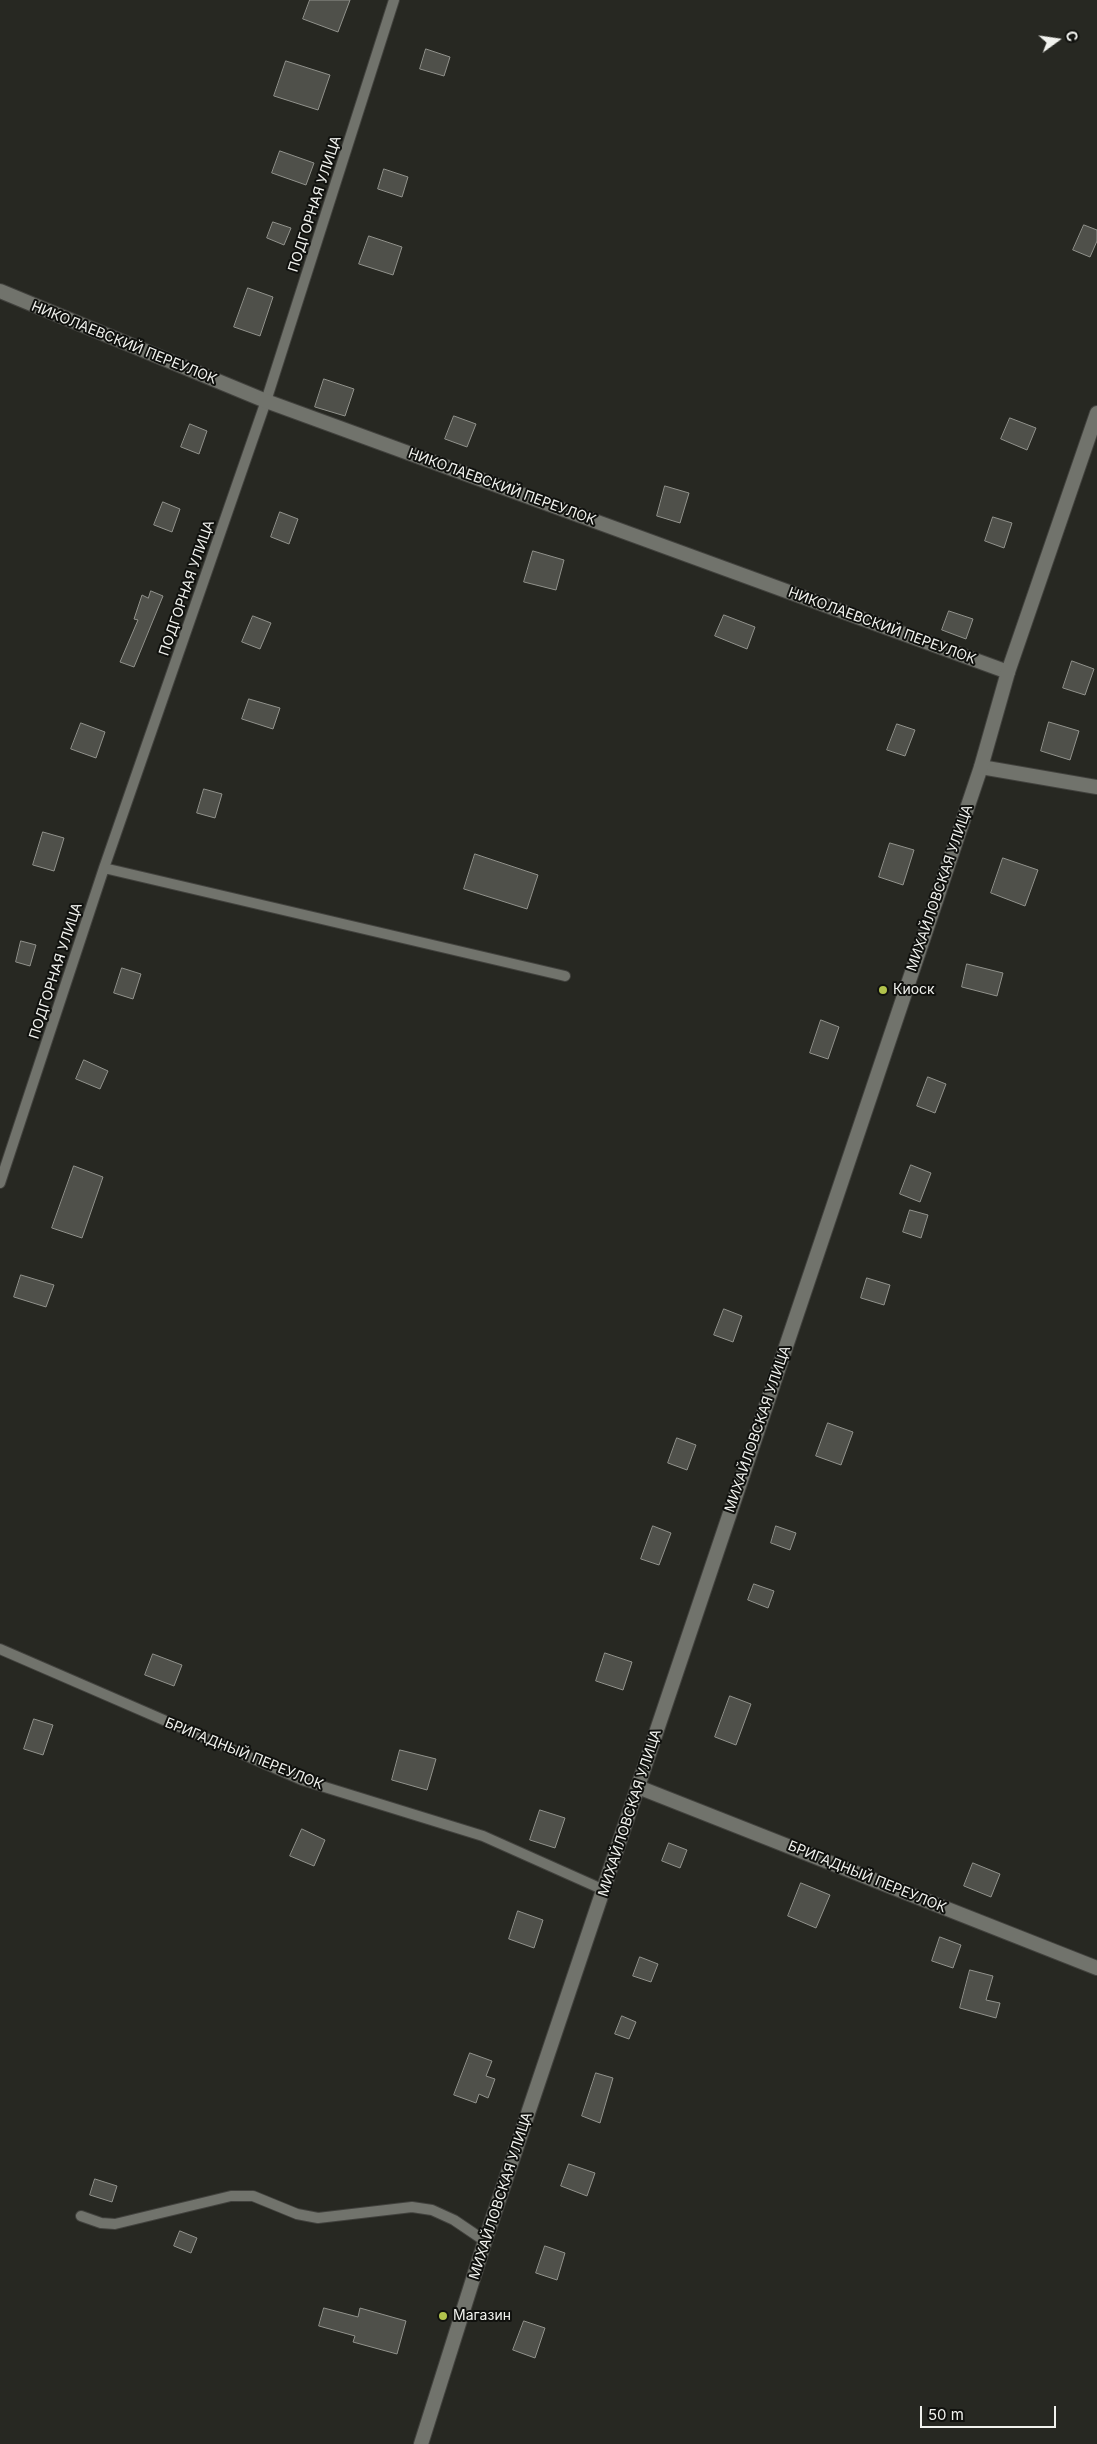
<!DOCTYPE html>
<html>
<head>
<meta charset="utf-8">
<style>
  body { margin:0 }
  #map { position:relative; width:1097px; height:2444px; overflow:hidden; background:#272822; font-family:Inter,sans-serif }
  canvas { display:block }
  .north { position:absolute; left:1032px; top:15px; width:50px; height:50px; -webkit-text-stroke:4px #10110e; paint-order:stroke; rotate:76deg; font-size:14px; font-weight:700; line-height:20px; text-align:center; color:#f1f2ee }
  .north::after { content:''; display:block; margin:auto; width:18px; height:22px; background:#f1f2ee; clip-path:polygon(50% 0,100% 100%,50% 72%,0 100%) }
  .scale { position:absolute; left:920px; top:2406px; width:136px; height:22px; box-sizing:border-box; border:2px solid #f1f2ee; border-top:0; padding-left:6px; font-size:15px; line-height:18px; white-space:nowrap; color:#f1f2ee; -webkit-text-stroke:4px #10110e; paint-order:stroke }
</style>
</head>
<body>
<div id="map">
<canvas width="1097" height="2444"></canvas>
<div class="north">С</div>
<div class="scale">50 m</div>
</div>
<script>
const context = document.querySelector('canvas').getContext('2d');
context.lineJoin = 'round';
function paint(path, color) { context.fillStyle = color; context.fill(path, 'evenodd'); }
function strokePath(path, color, width, dash) { context.strokeStyle = color; context.lineWidth = width; context.lineCap = dash ? 'butt' : 'round'; context.setLineDash(dash || []); context.stroke(path); }
function label(font, color, halo, rows, align = 'center') {
  context.font = font + ' Inter,sans-serif'; context.lineWidth = 4; context.setLineDash([]); context.textBaseline = 'middle'; context.strokeStyle = halo; context.fillStyle = color; for (const [text, x, y, turn = 0] of rows) {
    context.save(); context.translate(x, y); context.rotate((+turn || 0) * Math.PI / 180); context.textAlign = isNaN(turn) ? turn : align; if (halo) context.strokeText(text, 0, 0); context.fillText(text, 0, 0); context.restore();
  }
}
const building = new Path2D(`
  M310,0H350L338,32L303,19Z
  M426,49L450,57L444,76L420,69Z
  M286,61L330,75L318,110L274,96Z
  M280,151L314,163L306,185L272,173Z
  M384,169L408,177L402,197L378,189Z
  M273,222L291,228L284,245L267,238Z
  M1084,225L1097,230V241L1090,257L1073,250Z
  M369,236L402,247L393,275L359,264Z
  M248,288L273,297L260,336L234,327Z
  M324,379L354,389L345,416L315,407Z
  M454,416L476,424L467,447L445,439Z
  M1010,418L1036,428L1027,450L1001,439Z
  M190,424L207,431L199,454L181,447Z
  M665,486L689,493L680,523L657,516Z
  M163,502L180,509L172,532L154,525Z
  M280,512L298,519L289,544L271,537Z
  M993,517L1012,523L1004,548L985,541Z
  M533,551L564,560L556,590L524,582Z
  M151,591L163,596L134,667L120,662L138,620L134,619L142,595L148,598Z
  M949,611L973,619L966,639L942,630Z
  M724,615L755,627L747,649L715,636Z
  M253,616L271,623L260,649L242,642Z
  M1072,661L1094,669L1085,695L1063,688Z
  M249,699L280,708L273,729L242,719Z
  M1049,722L1079,731L1070,760L1041,751Z
  M81,723L105,732L96,758L71,749Z
  M897,724L915,730L905,756L887,750Z
  M204,789L222,794L215,818L197,813Z
  M43,832L64,838L54,871L33,865Z
  M890,843L914,850L903,885L879,877Z
  M475,854L538,875L527,909L464,889Z
  M1003,858L1038,870L1025,906L991,893Z
  M21,941L36,945L30,966L16,962Z
  M967,964L1003,973L997,996L962,987Z
  M122,968L141,974L133,999L114,993Z
  M821,1020L839,1027L828,1059L810,1053Z
  M84,1060L108,1071L100,1089L76,1079Z
  M928,1077L946,1084L935,1113L917,1106Z
  M911,1165L931,1173L920,1202L900,1194Z
  M74,1166L103,1177L82,1238L52,1228Z
  M910,1210L928,1215L921,1238L903,1232Z
  M21,1275L54,1285L46,1307L14,1297Z
  M867,1278L890,1285L884,1305L861,1298Z
  M724,1309L742,1316L733,1342L714,1335Z
  M828,1423L853,1432L841,1465L816,1456Z
  M677,1438L696,1445L687,1470L668,1463Z
  M653,1526L671,1533L659,1565L641,1559Z
  M776,1526L796,1533L790,1550L771,1543Z
  M754,1584L774,1591L768,1608L748,1600Z
  M605,1653L632,1662L623,1690L596,1681Z
  M153,1654L182,1665L174,1686L145,1675Z
  M730,1696L751,1704L736,1745L715,1737Z
  M34,1719L53,1725L43,1755L24,1749Z
  M400,1750L436,1759L427,1790L392,1780Z
  M540,1810L565,1818L555,1848L530,1840Z
  M302,1829L325,1840L314,1866L290,1856Z
  M669,1843L687,1850L680,1868L662,1861Z
  M973,1863L1000,1874L991,1897L964,1886Z
  M801,1883L830,1895L816,1928L788,1916Z
  M518,1911L543,1920L534,1948L509,1939Z
  M940,1937L961,1945L953,1968L932,1961Z
  M640,1957L658,1964L651,1982L633,1976Z
  M970,1970L993,1976L986,2000L1000,2003L996,2018L960,2008Z
  M622,2016L636,2022L629,2039L615,2034Z
  M470,2053L492,2061L486,2076L495,2079L488,2098L479,2094L476,2103L454,2095Z
  M596,2073L613,2078L600,2123L582,2116Z
  M569,2164L595,2173L587,2196L561,2186Z
  M95,2179L117,2186L112,2202L90,2195Z
  M180,2231L197,2238L191,2253L174,2246Z
  M545,2246L565,2253L557,2280L536,2273Z
  M324,2308L358,2317L360,2308L406,2321L397,2354L353,2342L355,2336L319,2326Z
  M524,2321L545,2328L535,2358L513,2350Z`);
paint(building, '#4f504a');
strokePath(building, '#91928c', 1);
const service = new Path2D(`
  M104,868L565,976
  M0,1183L104,868L266,401L394,0
  M0,1649L302,1780L483,1836L604,1890
  M81,2216L101,2223L115,2224L231,2196H253L297,2214L318,2218L412,2207L432,2210L454,2220L485,2241`);
const minor = new Path2D(`
  M0,291L266,401L1008,672
  M981,767L1097,787
  M638,1787L1097,1968`);
const tertiary = new Path2D(`
  M421,2444L485,2241L981,767L1008,672L1097,413`);
strokePath(service, '#42423e', 12);
strokePath(minor, '#42423e', 16);
strokePath(tertiary, '#42423e', 16);
strokePath(service, '#71736c', 10);
strokePath(minor, '#71736c', 14);
strokePath(tertiary, '#71736c', 14);
for (const [x, y, r, color] of [
  [883,990,5,"#b2c34c"],
  [443,2316,5,"#b2c34c"]
]) { const dot = new Path2D(); dot.arc(x, y, r, 0, 2 * Math.PI); context.fillStyle = color; context.fill(dot); strokePath(dot, '#10110e', 2); }
label('14px', '#f1f2ee', '#10110e', [
  ["ПОДГОРНАЯ УЛИЦА",315,204,-72],
  ["НИКОЛАЕВСКИЙ ПЕРЕУЛОК",124,343,22],
  ["НИКОЛАЕВСКИЙ ПЕРЕУЛОК",502,487,20],
  ["ПОДГОРНАЯ УЛИЦА",187,588,-71],
  ["НИКОЛАЕВСКИЙ ПЕРЕУЛОК",882,626,20],
  ["МИХАЙЛОВСКАЯ УЛИЦА",940,888,-71],
  ["ПОДГОРНАЯ УЛИЦА",56,971,-72],
  ["МИХАЙЛОВСКАЯ УЛИЦА",758,1429,-71],
  ["БРИГАДНЫЙ ПЕРЕУЛОК",244,1754,22],
  ["МИХАЙЛОВСКАЯ УЛИЦА",630,1813,-72],
  ["БРИГАДНЫЙ ПЕРЕУЛОК",867,1877,22],
  ["МИХАЙЛОВСКАЯ УЛИЦА",501,2196,-72]
]);
label('14px', '#f1f2ee', '#10110e', [
  ["Киоск",893,990],
  ["Магазин",453,2316]
], 'left');
</script>
</body>
</html>
